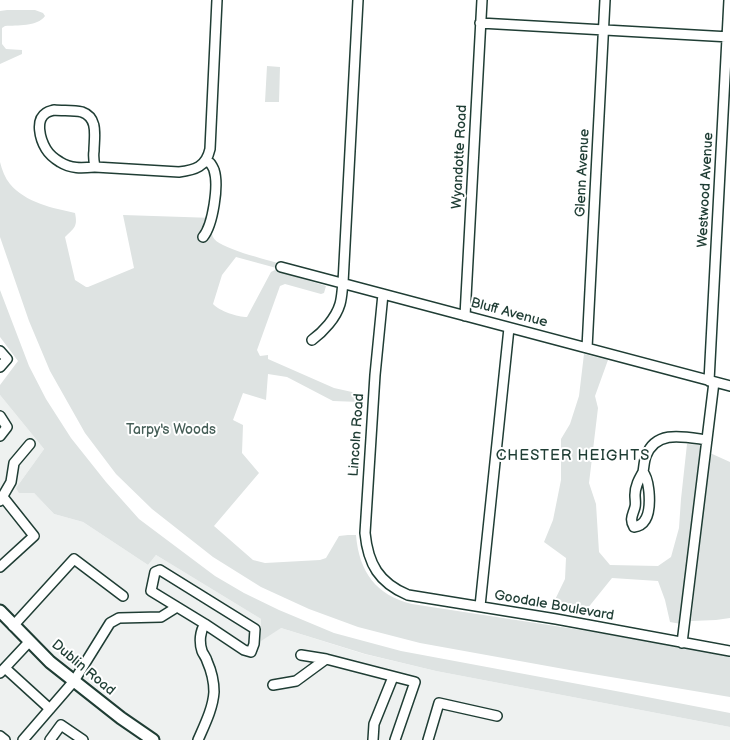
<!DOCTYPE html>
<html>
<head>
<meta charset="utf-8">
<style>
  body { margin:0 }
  canvas { display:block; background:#fff }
</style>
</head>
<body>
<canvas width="730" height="740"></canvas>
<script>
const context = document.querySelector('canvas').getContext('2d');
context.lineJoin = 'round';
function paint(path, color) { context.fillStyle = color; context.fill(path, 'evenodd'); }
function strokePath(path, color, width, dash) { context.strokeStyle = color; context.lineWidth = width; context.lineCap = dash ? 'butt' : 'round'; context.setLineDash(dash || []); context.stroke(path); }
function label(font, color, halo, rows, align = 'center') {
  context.font = font + ' "Balsamiq Sans",sans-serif'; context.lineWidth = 4; context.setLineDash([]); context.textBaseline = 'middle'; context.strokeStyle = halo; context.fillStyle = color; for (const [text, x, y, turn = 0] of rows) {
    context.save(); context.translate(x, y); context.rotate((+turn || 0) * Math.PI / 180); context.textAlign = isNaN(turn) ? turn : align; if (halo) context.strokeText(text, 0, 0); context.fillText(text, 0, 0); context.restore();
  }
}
paint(new Path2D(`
  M0,395L44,449L16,488L34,493L54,514L83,522L148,565L156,555L261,619L281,628L364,654L436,671L730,727V740H0Z`), '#eef1f0');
paint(new Path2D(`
  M7,10H35L43,13L45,16C37,27 17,25 5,26L2,28V44L6,49L22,50V54L0,64V11Z
  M267,66L280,67L279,102H265Z
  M0,162C2,170 5,178 10,184C26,203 53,208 75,213C78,227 74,228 65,237L75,280L86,287H88L134,268L123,215L214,218C213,224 210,231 213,237C217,248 268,260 282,264L280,269L236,257L222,275L213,304C219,311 238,317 247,317L271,272L275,270L326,286L324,293L321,294L285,284L280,286L257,350L260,356L268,355V359L334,388L361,394L360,402L333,401L287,377L268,374L266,400L243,393L233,420L243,425L242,453L259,473L214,526L253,560L265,563L320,560L326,558L339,536L348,535H356C359,572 376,595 412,604L594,632L730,656V697L575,671L420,643L358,627L309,609L261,587L213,557L152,509L116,474L85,433L50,371L29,321L0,237Z
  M0,290L29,366L46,399L71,438L106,482L139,519L215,576L244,593L279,610L334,633L401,651L621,692L730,713V727L436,671L365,654L281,628L261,641V619L156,555L148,565L83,522L54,514L34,493H19L16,488L44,449L0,395V385L18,361L0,337Z
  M584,354L608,360L595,396L598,408L589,483L596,504L599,552L610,565L658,566L671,557L679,528L681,499L687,444L702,445L681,624L670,622L665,600L658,581L612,578L583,614L551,608L565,579L566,558L544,542L553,520L561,480V439L570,424L579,396Z
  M710,453L730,462V618L716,620L691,621Z`), '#dee3e2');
const minor = new Path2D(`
  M480,23L730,37
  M54,110C63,111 73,110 82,112C99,118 94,137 94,151C93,157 94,162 95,167C82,168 71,169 60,162C55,159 49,154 46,149C40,139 35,120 46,113C49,111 51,111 54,110Z
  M95,167L179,172C195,170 206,167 210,149L217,0
  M203,237C213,225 219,185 214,170C214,169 211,164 210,163L205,161
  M281,267L730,386
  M383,294L375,375L365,533C368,564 379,583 408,595L556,619L730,651
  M465,316L482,0
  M312,340C323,332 336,318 340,304C342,297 342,290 343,283L358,0
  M587,348L605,0
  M0,351L7,359L0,367
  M709,381L729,0
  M0,416L7,427L0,436
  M643,472C648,478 648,485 649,492C650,504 650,525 634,527C629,519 633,515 635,507C636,504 635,499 635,495C635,486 639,479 643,472Z
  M643,472C644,467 644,461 646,456C656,429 685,437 707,440
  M0,501L11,482L14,463L30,444
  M0,567L34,536L3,497
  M480,606L509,328
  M13,626L74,559L123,596
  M682,643L714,382
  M301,655L326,659
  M5,668L50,709
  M0,673L29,642
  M273,685L296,681L326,659L415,682L395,740
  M0,736L5,740
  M23,740L74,681L110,623L119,618L161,617L177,607
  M50,740L61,725L83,740
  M198,740C205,724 213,708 214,692C214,682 211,670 207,661C206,657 203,654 202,651C199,642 200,631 205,624L244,650L251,652L254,644L255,629L160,570L155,572L151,591L205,624
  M373,740L374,724L393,677
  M428,740L439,703L497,716`);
const major = new Path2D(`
  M0,611L50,662L121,718L153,740`);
strokePath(minor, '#1f3d34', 12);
strokePath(major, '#1f3d34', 15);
strokePath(minor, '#fff', 9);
strokePath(major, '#fff', 11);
label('14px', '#1f3d34', '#fff', [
  ["Wyandotte Road",460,157,-87],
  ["Glenn Avenue",583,173,-87],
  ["Westwood Avenue",706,190,-87],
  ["Bluff Avenue",509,313,15],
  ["Lincoln Road",357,435,-86],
  ["Goodale Boulevard",554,606,10],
  ["Dublin Road",83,668,40]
]);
label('14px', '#455e57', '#fff', [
  ["Tarpy's Woods",171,430]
]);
context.letterSpacing = '1px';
label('15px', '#1f3d34', '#fff', [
  ["CHESTER HEIGHTS",573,456]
]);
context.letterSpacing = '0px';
</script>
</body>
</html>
